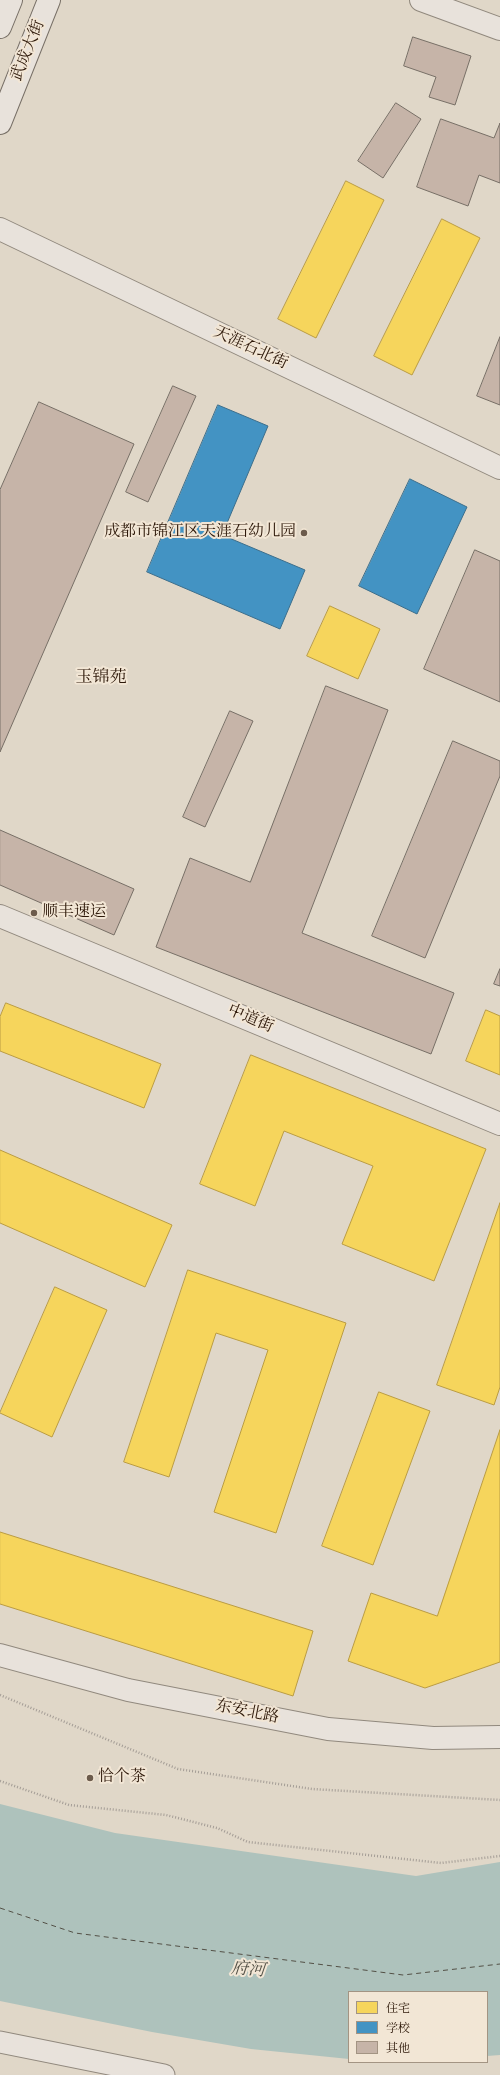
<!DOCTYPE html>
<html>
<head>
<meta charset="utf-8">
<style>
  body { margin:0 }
  #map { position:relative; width:500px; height:2075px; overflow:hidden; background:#e0d7c8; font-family:Vollkorn,"Noto Serif SC",serif }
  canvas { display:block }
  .legend { position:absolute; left:348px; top:1991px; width:140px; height:72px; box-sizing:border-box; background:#f2e6d5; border:1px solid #a39483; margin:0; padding:5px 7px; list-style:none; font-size:12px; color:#2d1809 }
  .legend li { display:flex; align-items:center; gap:8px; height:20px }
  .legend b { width:20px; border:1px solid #a39483 }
</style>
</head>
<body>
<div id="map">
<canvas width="500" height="2075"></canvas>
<ul class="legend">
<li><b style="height:11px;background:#f6d55c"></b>住宅</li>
<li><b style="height:11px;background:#4393c3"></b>学校</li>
<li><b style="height:11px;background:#c6b4a8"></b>其他</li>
</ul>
</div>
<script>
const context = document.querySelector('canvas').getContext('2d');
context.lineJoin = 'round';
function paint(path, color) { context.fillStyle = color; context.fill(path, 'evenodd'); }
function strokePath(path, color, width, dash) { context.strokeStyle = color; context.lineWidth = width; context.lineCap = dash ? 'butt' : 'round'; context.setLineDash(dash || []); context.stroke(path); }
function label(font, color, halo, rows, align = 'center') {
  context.font = font + ' Vollkorn,"Noto Serif SC",serif'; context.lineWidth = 4; context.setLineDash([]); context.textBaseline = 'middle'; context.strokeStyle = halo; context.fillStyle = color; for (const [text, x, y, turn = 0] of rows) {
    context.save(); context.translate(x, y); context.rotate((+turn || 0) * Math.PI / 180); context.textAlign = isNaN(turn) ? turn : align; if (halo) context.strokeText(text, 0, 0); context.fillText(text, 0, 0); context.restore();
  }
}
paint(new Path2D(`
  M0,1804L115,1833L416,1876L500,1862V2055L487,2056V1992H349V2059L251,2049L152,2032L0,2001Z`), '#aec2bc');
const homes = new Path2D(`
  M346,181L384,200L316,338L278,319Z
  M442,219L480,238L412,375L374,356Z
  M330,606L380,629L358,679L307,656Z
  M6,1003L161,1064L144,1108L0,1051V1017Z
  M486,1010L500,1016V1075L466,1061Z
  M251,1055L486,1149L434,1281L342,1244L373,1166L284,1131L255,1206L200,1184Z
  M0,1150L172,1225L145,1287L0,1223Z
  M500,1203V1387L494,1405L437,1385Z
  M188,1270L346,1323L276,1533L214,1512L268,1350L216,1333L169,1477L124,1462Z
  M55,1287L107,1310L52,1437L0,1413Z
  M379,1392L430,1411L373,1565L322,1546Z
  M500,1430V1662L425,1688L348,1661L371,1593L437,1616Z
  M0,1532L313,1631L293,1696L0,1604Z`);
paint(homes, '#f6d55c');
strokePath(homes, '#ba9c43', 1);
const schools = new Path2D(`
  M218,405L268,426L222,535L305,570L280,629L147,572Z
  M410,479L467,507L417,614L359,586Z`);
paint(schools, '#4393c3');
strokePath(schools, '#3c6e8b', 1);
strokePath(new Path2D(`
  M0,1908L75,1933L403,1975L500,1964`), '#535046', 1, [5, 4]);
const building = new Path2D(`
  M413,37L471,56L455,105L429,97L436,77L404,66Z
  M396,103L421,119L383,178L358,161Z
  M441,119L494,138L500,123V183L479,175L468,206L417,187Z
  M500,337V405L477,396Z
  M173,386L196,396L148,502L126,492Z
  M39,402L134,444L0,752V490Z
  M475,550L500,561V702L424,669Z
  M326,686L388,710L302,933L454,993L431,1054L156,947L190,858L250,882Z
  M230,711L253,721L205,827L183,817Z
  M453,741L500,761V776L425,958L372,936Z
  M0,830L134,889L114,935L0,885Z
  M500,969V986L494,984Z`);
paint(building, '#c6b4a8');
strokePath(building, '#776f66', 1);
const pedestrian = new Path2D(`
  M0,2042L164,2075`);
const minor = new Path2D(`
  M421,0L500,29
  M0,229L500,468
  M0,916L500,1124`);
const tertiary = new Path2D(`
  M0,1655L128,1690L328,1729L433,1738L500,1737`);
const secondary = new Path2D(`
  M0,27L11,0
  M0,123L49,0`);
strokePath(pedestrian, '#91897e', 23);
strokePath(minor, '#91897e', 24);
strokePath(tertiary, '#91897e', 24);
strokePath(secondary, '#776f66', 24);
strokePath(new Path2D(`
  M0,1695L178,1769L312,1789L500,1800
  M0,1781L69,1805L166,1815L217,1828L248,1842L441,1863L500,1856`), '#a49d96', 2.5, [1, 2]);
strokePath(pedestrian, '#e8e2db', 21);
strokePath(minor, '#e8e2db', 22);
strokePath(tertiary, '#e8e2db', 22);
strokePath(secondary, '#e8e2db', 22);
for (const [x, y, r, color] of [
  [304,533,4,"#6c5b4c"],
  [34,913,4,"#6c5b4c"],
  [90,1778,4,"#6c5b4c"]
]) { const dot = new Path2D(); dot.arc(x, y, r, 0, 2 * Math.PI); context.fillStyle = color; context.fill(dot); strokePath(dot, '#f2e6d5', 1.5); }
label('16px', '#2d1809', '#f2e6d5', [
  ["武成大街",29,51,-68],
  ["天涯石北街",250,349,25],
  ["中道街",250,1020,23],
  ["东安北路",247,1713,11]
]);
label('16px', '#2d1809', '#f2e6d5', [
  ["成都市锦江区天涯石幼儿园",296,533,"right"],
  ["顺丰速运",42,913],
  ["恰个茶",98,1778]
], 'left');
label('17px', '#2d1809', '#f2e6d5', [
  ["玉锦苑",101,679]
]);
label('italic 17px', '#535046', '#f2e6d5', [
  ["府河",248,1971,5]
]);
</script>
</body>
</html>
